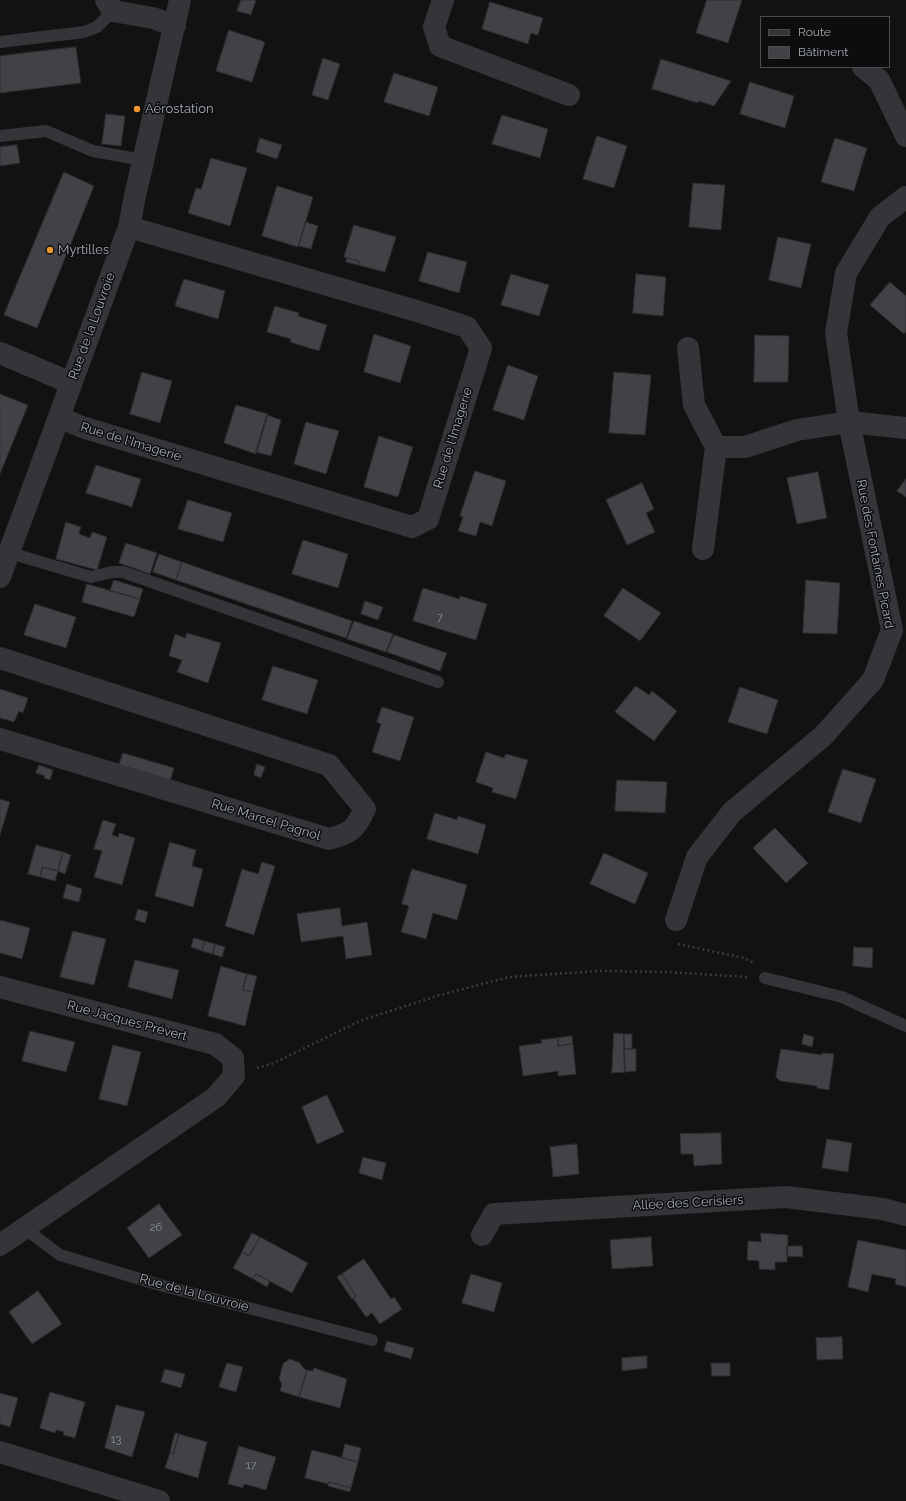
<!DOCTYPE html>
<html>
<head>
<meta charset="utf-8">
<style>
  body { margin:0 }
  #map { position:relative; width:906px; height:1501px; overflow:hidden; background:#121213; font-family:Raleway,sans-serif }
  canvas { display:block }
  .legend { position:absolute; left:760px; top:16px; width:130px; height:52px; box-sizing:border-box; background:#0d0d0e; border:1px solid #494c50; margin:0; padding:5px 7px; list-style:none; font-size:12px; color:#a4abb4 }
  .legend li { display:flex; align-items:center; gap:8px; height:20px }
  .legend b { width:20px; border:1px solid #494c50 }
</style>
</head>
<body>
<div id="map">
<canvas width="906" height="1501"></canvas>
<ul class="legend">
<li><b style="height:5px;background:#333538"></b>Route</li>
<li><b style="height:11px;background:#414246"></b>Bâtiment</li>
</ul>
</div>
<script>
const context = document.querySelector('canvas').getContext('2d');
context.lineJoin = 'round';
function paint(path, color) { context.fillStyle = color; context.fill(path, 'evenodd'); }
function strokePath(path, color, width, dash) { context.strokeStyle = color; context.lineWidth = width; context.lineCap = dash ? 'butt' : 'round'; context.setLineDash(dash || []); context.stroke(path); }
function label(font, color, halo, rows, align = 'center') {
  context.font = font + ' Raleway,sans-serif'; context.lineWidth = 3; context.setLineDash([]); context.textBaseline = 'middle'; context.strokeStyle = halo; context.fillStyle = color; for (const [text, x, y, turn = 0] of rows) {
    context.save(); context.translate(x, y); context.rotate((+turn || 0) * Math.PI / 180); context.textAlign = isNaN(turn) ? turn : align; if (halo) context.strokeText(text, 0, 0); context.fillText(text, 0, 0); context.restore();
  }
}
const building = new Path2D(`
  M241,0H256L251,15L237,11Z
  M707,0H742L728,43L696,33Z
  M490,2L543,18L538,35L531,33L528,44L482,29Z
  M229,30L265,42L252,82L216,71Z
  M76,47L81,83L0,93V56Z
  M323,58L340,64L328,100L312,95Z
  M661,59L731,81L714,106L699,101L698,103L652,89Z
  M394,73L438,87L429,116L384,102Z
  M750,82L794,96L785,128L740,114Z
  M106,114L125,116L121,146L102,144Z
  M502,115L548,129L540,158L492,144Z
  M597,136L627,146L614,188L583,179Z
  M260,138L282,145L277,159L256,152Z
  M835,138L867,148L854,191L821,182Z
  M17,145L20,163L0,166V147Z
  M211,158L247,168L230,226L188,213L196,188L201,189Z
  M64,172L94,186L37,328L4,315Z
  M693,183L725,185L721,230L689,227Z
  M277,186L313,197L298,247L262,236Z
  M306,222L318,226L311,249L299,246Z
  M354,225L396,237L385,272L358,265L359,261L344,257Z
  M778,237L811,244L801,288L769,280Z
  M428,252L467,262L459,293L419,281Z
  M347,258L359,261L358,265L346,262Z
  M511,274L549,285L539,316L501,305Z
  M636,274L666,277L663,316L633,313Z
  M184,279L225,291L218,319L175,306Z
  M890,282L906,296V332L904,334L870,305Z
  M275,306L299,313L298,316L327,325L319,351L290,342L291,339L267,332Z
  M374,334L411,346L400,383L364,372Z
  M755,335L789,336L788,382H754Z
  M508,365L538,376L524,420L493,410Z
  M142,372L172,381L160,423L130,414Z
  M614,372L651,375L645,435L609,433Z
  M0,394L28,405L0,474Z
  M236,405L268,414L256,454L224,443Z
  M267,415L281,420L271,456L256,452Z
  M306,422L339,431L326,474L294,464Z
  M379,436L413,447L398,497L364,487Z
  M96,465L141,479L132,507L86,493Z
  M475,471L506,481L492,526L480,522L476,536L458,531L463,517L460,516Z
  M818,472L827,518L797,524L787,478Z
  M906,479V497L897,491Z
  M642,483L654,509L646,513L655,532L627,545L606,500Z
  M188,500L232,513L223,542L178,529Z
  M66,522L81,527L79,534L90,538L92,532L107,537L97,570L56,559Z
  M303,540L348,554L338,588L292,574Z
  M126,543L157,553L150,574L119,563Z
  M159,554L182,562L176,580L153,572Z
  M182,562L352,621L346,638L176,580Z
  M114,580L143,589L140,599L110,591Z
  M806,580L840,583L837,634L803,633Z
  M87,584L140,599L134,617L82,602Z
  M423,588L459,599L460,596L487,604L476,640L413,621Z
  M623,588L661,613L640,641L604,616Z
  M365,601L383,607L378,620L361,614Z
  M35,604L76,617L66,648L24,635Z
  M354,621L393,634L386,652L347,639Z
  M187,633L221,643L208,683L177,672L182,660L169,656L175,634L185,638Z
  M394,635L447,653L440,671L387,652Z
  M273,666L318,680L307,714L262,700Z
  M636,686L649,695L652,691L677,711L654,741L615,712Z
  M740,687L778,700L767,734L728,722Z
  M0,689L28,698L23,713L19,711L14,722L0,718Z
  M382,707L414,717L400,761L372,752L381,724L377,722Z
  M486,752L504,758L506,754L528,760L516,799L492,792L493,788L476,782Z
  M123,753L174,768L170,781L119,766Z
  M257,764L265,767L261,778L254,775Z
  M39,765L53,770L50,780L44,778L45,776L36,773Z
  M843,769L876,779L861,823L828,812Z
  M617,780L667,782L665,813L615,811Z
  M0,799L10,802L0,835Z
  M435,813L457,820L458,816L486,825L478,854L427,839Z
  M103,820L116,824L112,835L118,837L119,833L135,838L122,885L94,877L102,851L94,849Z
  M775,828L808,863L786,883L753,848Z
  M170,842L196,850L192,866L203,869L193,907L155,896Z
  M36,845L63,852L58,871L43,867L40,877L28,874Z
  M63,852L71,855L65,874L58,871Z
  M604,853L648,873L635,904L590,884Z
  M262,862L275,866L254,935L225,926L242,869L258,874Z
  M43,867L58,871L55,881L40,877Z
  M412,869L467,885L457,920L433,913L426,939L401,932L409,906L402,904Z
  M67,884L82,889L79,902L63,898Z
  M340,908L342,926L367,922L372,955L346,959L343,936L301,942L297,914Z
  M138,909L148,912L145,923L135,920Z
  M0,920L30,928L22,959L0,953Z
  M73,931L106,939L94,985L60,977Z
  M194,938L205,941L202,951L191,947Z
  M205,941L215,944L213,954L202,951Z
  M215,944L225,947L222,957L213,954Z
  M854,947L873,948L872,968L853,966Z
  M135,960L179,970L172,999L128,987Z
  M221,966L247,974L243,990L253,992L245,1026L208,1016Z
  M247,974L257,976L253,992L243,990Z
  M30,1031L75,1042L66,1072L22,1061Z
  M614,1033L624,1034L625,1072L612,1073Z
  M624,1034H632V1049H624Z
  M804,1034L814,1037L812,1047L802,1044Z
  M572,1036L573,1044L558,1046V1038Z
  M558,1038V1046L573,1044L576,1074L558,1076V1071L523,1076L519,1046L542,1043L541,1040Z
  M113,1045L141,1052L127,1106L99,1099Z
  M624,1049H636V1071L625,1072Z
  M781,1049L822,1055V1053L834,1054L829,1090L817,1088V1086L780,1081L776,1077Z
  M327,1095L344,1132L317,1144L302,1107Z
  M721,1133L722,1164L694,1166L693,1154H681L680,1134Z
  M827,1139L852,1143L848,1172L822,1168Z
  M577,1144L579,1174L553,1177L550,1147Z
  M363,1157L386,1163L382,1180L359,1173Z
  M159,1204L182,1235L149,1258L127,1228Z
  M252,1233L260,1237L249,1256L242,1252Z
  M761,1233L788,1235L787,1262H775V1270L759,1269V1261L747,1260L748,1241L761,1242Z
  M260,1237L308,1263L292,1293L256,1274L253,1279L233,1268L242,1252L249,1256Z
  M651,1237L653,1266L612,1269L610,1240Z
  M858,1240L906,1250V1287L895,1284L896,1279L872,1274L868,1292L848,1287Z
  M787,1246H802L803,1257L787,1256Z
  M364,1259L391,1299L394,1297L402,1309L380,1324L372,1313L366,1317L353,1298L356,1296L342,1274Z
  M256,1274L270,1281L267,1287L253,1279Z
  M342,1274L356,1296L352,1299L337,1277Z
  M471,1274L502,1283L494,1312L462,1303Z
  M38,1291L62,1324L32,1344L9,1312Z
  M842,1337L843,1359L817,1360L816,1338Z
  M387,1341L414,1348L411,1359L384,1351Z
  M647,1356V1368L622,1371V1358Z
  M290,1359L300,1363L304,1369L307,1370L299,1397L280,1391L282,1384L279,1379L283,1364Z
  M227,1363L243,1367L236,1392L219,1387Z
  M711,1363H730V1376H712Z
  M314,1368L347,1379L340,1408L299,1397L307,1370L313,1371Z
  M165,1369L185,1374L181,1388L161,1382Z
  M50,1392L85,1402L75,1438L63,1435L64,1432L56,1430L55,1433L40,1428Z
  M0,1393L18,1398L10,1427L0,1424Z
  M116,1405L145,1412L132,1457L105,1448Z
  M175,1433L179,1434L173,1454L170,1453Z
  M179,1434L207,1442L198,1478L165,1468L170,1453L173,1454Z
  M345,1444L361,1448L358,1462L342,1458Z
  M239,1446L276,1457L266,1490L244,1484L243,1488L228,1484Z
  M312,1450L358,1462L351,1488L329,1482L328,1484L305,1478Z
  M329,1482L351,1488L350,1492L328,1486Z`);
paint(building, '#414246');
strokePath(building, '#2c2c2f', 1);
strokePath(new Path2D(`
  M678,944L744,958L754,963
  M257,1068L274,1063L362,1020L440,995L509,977L598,971L666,972L747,977`), '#393c3f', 2.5, [2, 3]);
strokePath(new Path2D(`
  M0,42L84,32L97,27L113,11
  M0,136L46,131L93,151L143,160
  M10,553L91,577L112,572H123L438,682
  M765,978L842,997L906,1026
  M24,1228L60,1255L160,1285L372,1340`), '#333538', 12);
strokePath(new Path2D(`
  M106,0L113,11L153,18L175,26
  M443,0L434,27L440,46L569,95
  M863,67L879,80L906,136
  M688,348L694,405L716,447H745L797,430L849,422L906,428
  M0,353L71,383
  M59,417L82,427L412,527L428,519L481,348L467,327L420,312L129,227
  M703,549L716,447
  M0,577L129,227L135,196L180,0
  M0,658L329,765L365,809C355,830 351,833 329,839L0,739
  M676,920L697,857L732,812L823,736L873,680L892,630L849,422L836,333L846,273L880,217L906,197
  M0,987L215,1044L233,1058L234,1076L216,1097L0,1245
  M482,1235L494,1214L786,1197L883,1209L906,1215
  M0,1452L159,1501`), '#333538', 22);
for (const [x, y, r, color] of [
  [137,109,4,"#ee9530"],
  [50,250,4,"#ee9530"]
]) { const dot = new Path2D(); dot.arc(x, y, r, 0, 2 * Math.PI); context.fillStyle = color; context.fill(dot); strokePath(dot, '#0d0d0e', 1.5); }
label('11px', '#8b9198', null, [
  ["7",440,618],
  ["26",156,1228],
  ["13",116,1440],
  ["17",251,1466]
]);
label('13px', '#a4abb4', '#0d0d0e', [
  ["Aérostation",145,109],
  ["Myrtilles",58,250]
], 'left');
label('13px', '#a4abb4', '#0d0d0e', [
  ["Rue de la Louvroie",92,326,-70],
  ["Rue de l'Imagerie",453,438,-73],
  ["Rue de l'Imagerie",131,442,17],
  ["Rue des Fontaines Picard",875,554,79],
  ["Rue Marcel Pagnol",266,820,17],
  ["Rue Jacques Prévert",127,1021,15],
  ["Allée des Cerisiers",688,1203,-3],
  ["Rue de la Louvroie",194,1293,15]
]);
</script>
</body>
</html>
